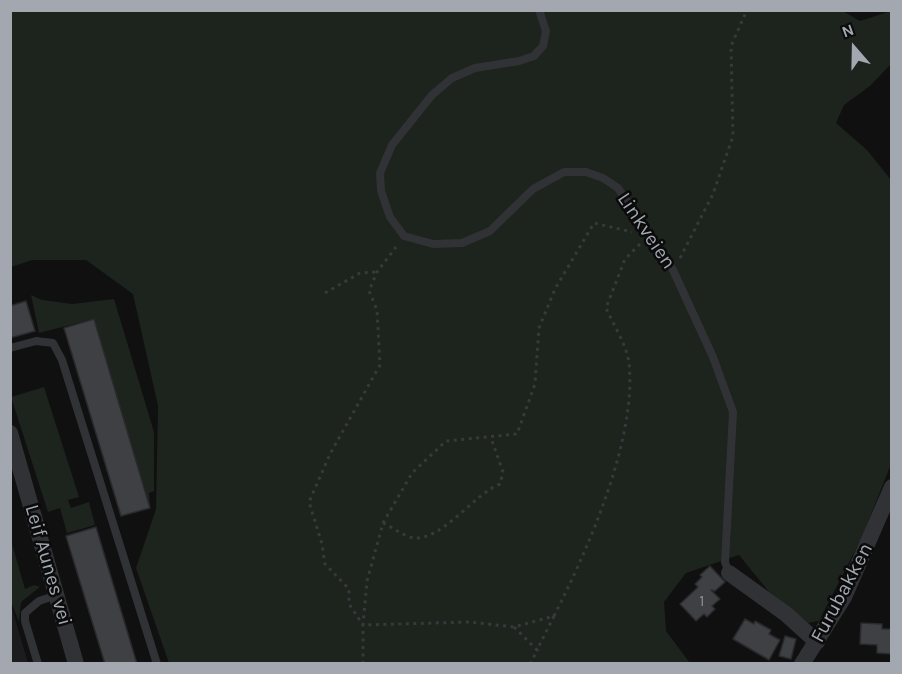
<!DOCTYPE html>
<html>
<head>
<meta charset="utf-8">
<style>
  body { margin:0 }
  #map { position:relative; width:902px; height:674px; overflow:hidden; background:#101011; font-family:Karla,sans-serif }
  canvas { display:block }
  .frame { position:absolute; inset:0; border:12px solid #a2a7b0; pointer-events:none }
  .north { position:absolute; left:824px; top:18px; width:60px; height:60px; -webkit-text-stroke:4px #0b0b0c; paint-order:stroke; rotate:340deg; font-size:16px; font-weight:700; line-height:24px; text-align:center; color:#a2a7b0 }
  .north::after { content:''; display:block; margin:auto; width:21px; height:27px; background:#a2a7b0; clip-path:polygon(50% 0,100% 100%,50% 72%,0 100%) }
</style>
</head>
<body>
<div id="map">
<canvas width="902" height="674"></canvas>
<div class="frame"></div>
<div class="north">N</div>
</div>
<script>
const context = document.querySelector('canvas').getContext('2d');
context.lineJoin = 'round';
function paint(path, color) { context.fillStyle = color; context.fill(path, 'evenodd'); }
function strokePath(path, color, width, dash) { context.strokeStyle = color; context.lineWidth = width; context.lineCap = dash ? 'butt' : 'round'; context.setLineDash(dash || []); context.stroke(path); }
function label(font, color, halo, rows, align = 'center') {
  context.font = font + ' Karla,sans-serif'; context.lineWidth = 5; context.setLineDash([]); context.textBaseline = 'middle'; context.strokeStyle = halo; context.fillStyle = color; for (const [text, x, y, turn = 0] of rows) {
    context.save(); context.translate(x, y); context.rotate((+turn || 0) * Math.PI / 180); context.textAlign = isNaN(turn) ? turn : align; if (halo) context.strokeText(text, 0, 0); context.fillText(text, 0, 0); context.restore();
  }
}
paint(new Path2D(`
  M10,605H11L28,663H11Z`), '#1c1c1e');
paint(new Path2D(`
  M841,10L860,21L891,11V64L870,86L844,105L836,123L867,150L891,180V464L862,537L819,621L808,623L769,592L739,555L686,573L664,602L666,631L690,663H169L136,568L156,509L158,406L133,294L86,260H32L11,267L10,11Z
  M31,295L42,300L72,304L114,299L154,432V491L149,493L150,507L93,319L39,333Z
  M44,387L79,497L68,500L71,508L89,502L95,525L67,533L60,508L48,512L11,397Z
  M10,537L25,589L34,585L40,587L21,602L19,622L11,602Z`), '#1d231d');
const building = new Path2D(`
  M26,301L35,331L10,338V306Z
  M94,319L150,508L121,516L64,328Z
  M96,527L137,664H105L66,536Z
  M710,566L725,582L715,591L711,590L720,599L712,606L715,609L707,617L704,614L696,621L680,604L698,587L695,584L702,577L700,575Z
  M745,619L754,624L755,621L771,630L769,634L780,640L769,660L733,639Z
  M861,623L882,624V629H892V654L877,653V645L860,644Z
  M785,636L796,639L791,659L779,656Z`);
paint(building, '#3f4044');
strokePath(building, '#2a2a2d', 1.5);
strokePath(new Path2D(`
  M680,258L713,194L733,136L731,46L747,10
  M325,293L360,273L377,272
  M383,523C392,527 404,536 413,538C442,541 474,494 500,484L503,472L491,438
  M554,616C588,549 637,439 629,363C627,346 613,324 606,308L625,259L641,243
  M514,627L537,650L554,616L514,627L470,622L363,625L367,581L383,523L412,473L446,441L517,434L535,384L539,328L555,289L594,223L632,232
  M363,664V625L349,604V589L325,564L322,544L309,502L330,454L380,365L377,310L369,291L377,272L396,247
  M530,664L538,649`), '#37393c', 3, [3, 4.5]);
strokePath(new Path2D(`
  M539,10L546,31L543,46L534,56L519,61L475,68L452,78L432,95L392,145L380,173L381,191L390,217L404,236L433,244L462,243L490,231L533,189L564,172H586L603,178L618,188L673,270L713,357L733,412L725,562L729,573
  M10,348L36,341L53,343L62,360L157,664
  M38,664L25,621V613L39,601L57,595`), '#313235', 8);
strokePath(new Path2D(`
  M10,433L76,664
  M729,573L786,614L817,642
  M802,664L844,597L892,487`), '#313235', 16);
label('16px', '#898d95', null, [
  ["1",702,601]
]);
label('20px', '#a2a7b0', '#0b0b0c', [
  ["Linkveien",646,231,56],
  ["Leif Aunes vei",48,565,74],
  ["Furubakken",842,593,-62]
]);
</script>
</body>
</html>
